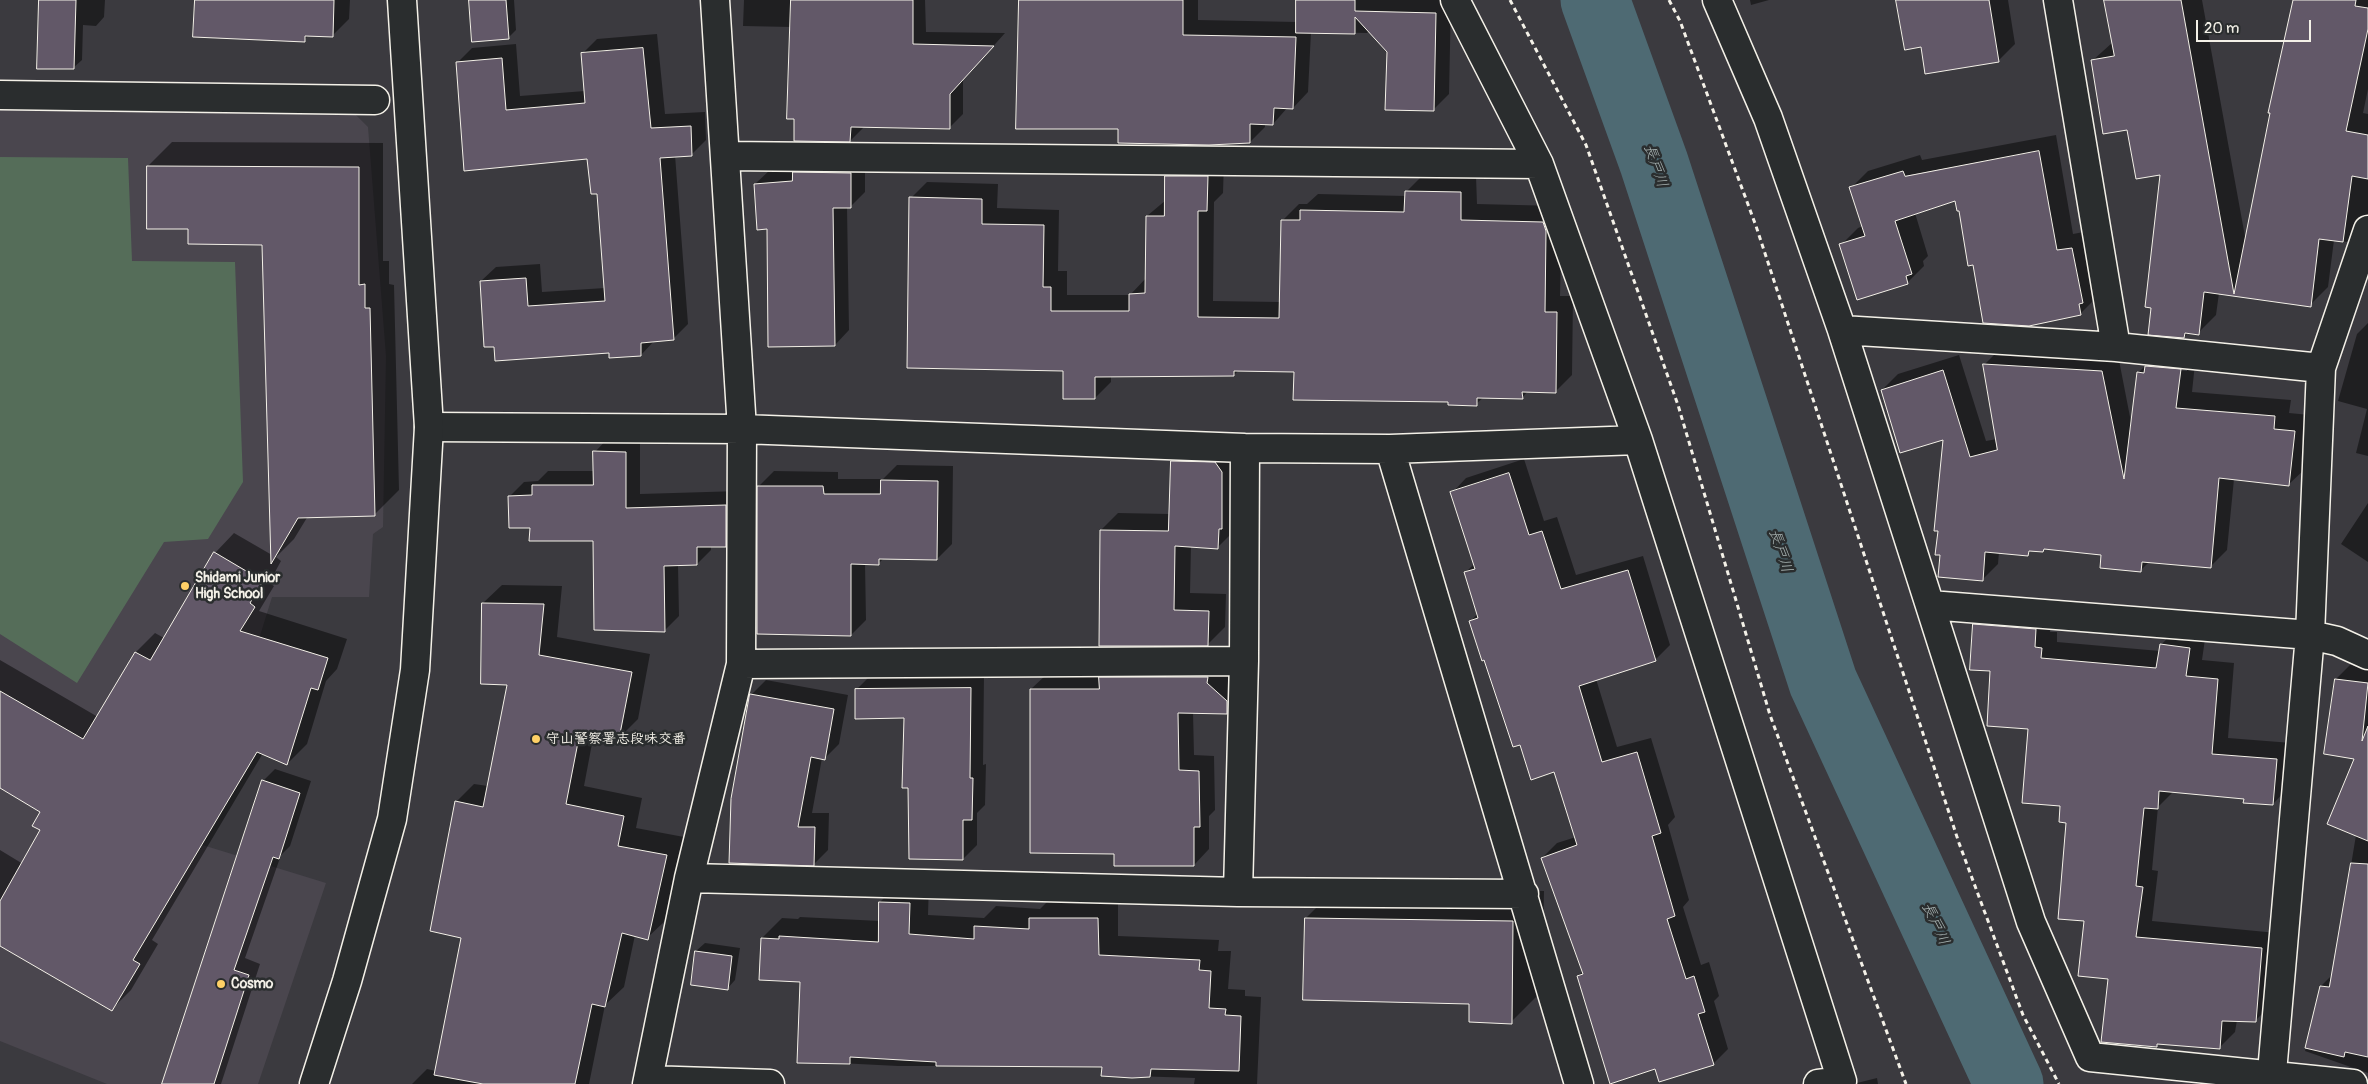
<!DOCTYPE html>
<html>
<head>
<meta charset="utf-8">
<style>
  body { margin:0 }
  #map { position:relative; width:2368px; height:1084px; overflow:hidden; background:#3b3a3f; font-family:Pangolin,sans-serif }
  canvas { display:block }
  .scale { position:absolute; left:2196px; top:20px; width:115px; height:22px; box-sizing:border-box; border:2px solid #f4f1e8; border-top:0; padding-left:6px; font-size:15px; line-height:18px; white-space:nowrap; color:#f4f1e8; -webkit-text-stroke:4px #2a2d2e; paint-order:stroke }
</style>
</head>
<body>
<div id="map">
<canvas width="2368" height="1084"></canvas>
<div class="scale">20 m</div>
</div>
<script>
const context = document.querySelector('canvas').getContext('2d');
context.lineJoin = 'round';
function paint(path, color) { context.fillStyle = color; context.fill(path, 'evenodd'); }
function strokePath(path, color, width, dash) { context.strokeStyle = color; context.lineWidth = width; context.lineCap = dash ? 'butt' : 'round'; context.setLineDash(dash || []); context.stroke(path); }
function label(font, color, halo, rows, align = 'center') {
  context.font = font + ' Pangolin,"Klee One",sans-serif'; context.lineWidth = 5; context.setLineDash([]); context.textBaseline = 'middle'; context.strokeStyle = halo; context.fillStyle = color; for (const [text, x, y, turn = 0] of rows) {
    context.save(); context.translate(x, y); context.rotate((+turn || 0) * Math.PI / 180); context.textAlign = isNaN(turn) ? turn : align; if (halo) context.strokeText(text, 0, 0); context.fillText(text, 0, 0); context.restore();
  }
}
paint(new Path2D(`
  M0,109L355,114L368,127L386,356L383,527L373,534L369,597H272L196,843L326,883L258,1084H107L0,1041Z`), '#4a464e');
paint(new Path2D(`
  M0,157L128,158L132,261L235,262L243,482L208,539L164,542L77,683L0,634Z`), '#556d59');
paint(new Path2D(`
  M40,0H105L104,17L96,26L83,25L82,60L73,68Z
  M196,0H350L349,19L332,36L309,35L304,40Z
  M470,0H514L516,30L508,38Z
  M744,0H925L926,32L1005,33L963,80V114L949,128L864,127L851,140H795L791,27L743,26Z
  M1020,0H1198V20L1297,22V0H1451L1449,94L1433,110L1369,31L1367,33L1311,32L1308,92L1293,108L1288,107L1273,124H1265V127L1250,142L1119,128Z
  M1750,0H1769L1751,5Z
  M1900,0H2008L2015,44L1998,61L1922,46Z
  M2105,0H2202L2246,242L2294,0H2368V89L2363,113L2368,114V216L2365,224L2347,242L2334,240L2328,287L2310,305L2219,293L2216,315L2198,333L2189,332L2184,337L2161,174L2128,128L2092,61L2113,42Z
  M657,34L665,114L705,112L706,140L692,154L675,155L688,324L673,339L655,340L641,355L495,345L481,281L496,267L540,264L542,292L605,288L598,192L588,158L465,169L457,63L472,48L516,44L520,96L585,91L583,53L597,39Z
  M2056,135L2073,234L2089,231L2097,297L2080,314L1974,263L1956,200L1915,213L1928,256L1923,261L1924,266L1907,283L1841,245L1858,228L1863,226L1851,188L1868,171L1920,155L1922,160Z
  M172,142L383,143V261H389V284L394,285L399,490L374,515L308,516L294,539L276,557L281,561L269,583L274,586L259,611L347,639L337,669L326,681L307,744L287,764L263,753L152,940L158,944L131,990L112,1009L0,945V850L23,864L42,830V811L0,787V660L98,717L136,652L155,633L164,638L215,553L234,533L272,555L263,244L189,228L148,166Z
  M865,159V192L851,206L847,207L849,330L835,345L768,228L755,184L770,170Z
  M1182,160L1224,161L1223,193L1214,202L1213,301L1280,302L1282,221L1299,204H1307L1318,194L1406,196V192L1422,176H1476L1477,204L1559,206L1562,214L1560,296H1573L1572,375L1555,392L1528,391L1522,398L1484,397L1476,404L1449,401L1295,371L1239,370L1234,375H1111V382L1095,398L1064,369L911,198L927,182L998,184L997,208L1059,210L1058,271H1067V295H1130L1147,277V216L1166,200V176Z
  M2368,323V456L2356,453L2367,409L2338,401L2357,334Z
  M2001,348L2118,355L2131,422L2138,373L2154,357L2196,354L2192,392L2291,400L2289,413L2310,415L2305,469L2288,485L2234,479L2227,550L2211,566L2150,561L2141,570L2103,554L2045,548L2043,551L2032,550L2028,554L1999,552L1998,564L1982,580L1945,438L1882,390L1898,374L1959,355L1986,441L1997,439L1985,364ZM2151,365L2187,369V371L2151,368Z
  M609,437L640,438V494L740,491V531L725,546H711V550L697,564L678,565L679,616L664,631L594,540L531,527L510,496L524,482L538,481L548,471H594L595,452Z
  M1190,444L1232,446L1235,530L1218,547L1191,546L1190,593L1226,594L1225,627L1208,644L1100,645L1101,530L1118,513L1170,514L1173,461Z
  M1524,459L1544,521L1557,517L1576,575L1643,556L1670,645L1655,660L1596,679L1617,747L1651,738L1675,817L1668,825L1689,900L1683,907L1701,965L1709,962L1719,996L1714,1001L1728,1049L1713,1064L1656,1068L1578,976L1583,971L1542,858L1557,843L1576,837L1555,771L1521,743L1470,622L1478,613L1466,572L1475,563L1452,493L1466,478Z
  M897,465L953,466L952,544L937,559L884,558L878,564L865,563L866,620L851,635L759,486L774,471L838,472V479H883Z
  M2368,503V562L2341,544Z
  M502,585L562,586L557,637L650,654L638,719L619,738L594,733L584,786L642,798L636,828L684,837L666,920L647,938L635,935L624,987L605,1005L589,1084H412L427,1069L436,1071L462,937L456,802L474,784L488,786L509,684L483,603Z
  M1990,608L2052,613L2050,632H2057V642L2160,651L2161,645L2177,628L2206,632L2202,660L2234,663L2228,738L2292,743L2289,787L2273,804L2245,798L2174,791L2158,807L2152,870L2158,871L2152,921L2277,933L2272,1004L2255,1021L2237,1020L2235,1032L2219,1048L2159,1043L2156,1045L2109,978L2062,804L2029,728L1991,670L1974,625Z
  M2351,664L2368,666V1073L2305,1051L2321,986L2333,974L2356,835V758L2336,679Z
  M1222,667L1242,686V697L1226,712H1193L1194,755L1214,756L1215,810L1209,816V849L1194,865L1115,853L1031,689L1047,674Z
  M984,675L983,765L986,764L985,805L977,813V845L963,859L905,717L856,690L870,676Z
  M766,680L848,695L839,744L824,759L822,758L812,813H829L828,850L814,864L730,811L752,694Z
  M275,769L311,781L290,846L281,855L245,958L260,964L221,1084H175L263,781Z
  M900,882L929,883L928,915L984,918L996,906L1040,909L1051,898H1118V936L1219,940L1218,951H1231L1228,989L1245,990V996L1261,997L1257,1084H1194L1195,1078L1102,1075L1103,1066H898L799,1061L802,981L762,938L782,918L798,919L800,917L880,921V902Z
  M1337,887L1544,891L1542,991L1511,1022L1306,918Z
  M705,943L740,948L735,980L727,989L692,984L696,951Z
  M1877,1078L1878,1084H1853Z`), '#0007');
strokePath(new Path2D(`
  M1595,0L1654,163L1823,682L2009,1084`), '#4e6a73', 69);
const building = new Path2D(`
  M39,0H76L74,69H37Z
  M195,0H334L333,37L305,36V42L193,37Z
  M469,0H506L509,39L472,42Z
  M791,0H913V44L994,46L950,94V129L851,127L850,142L794,141V119H787Z
  M1019,0H1183V35L1296,37L1293,109L1274,108L1273,125L1250,124V143L1209,145L1118,143V129H1016Z
  M1296,0H1355V11L1436,13L1434,111L1385,110L1387,52L1355,17V34L1296,33Z
  M1896,0H1989L1999,62L1925,74L1921,47L1905,50Z
  M2104,0H2181L2234,294L2270,113H2268L2293,0H2356L2355,6L2368,8V29L2346,131L2368,135V179L2352,176L2343,242L2319,239L2311,307L2204,292L2199,335L2185,333L2184,338L2148,335L2151,308L2145,307L2160,175L2136,179L2127,130L2103,134L2091,60L2114,56Z
  M643,48L651,128L691,126L692,156L660,158L674,340L641,343V356L609,358V353L495,361L494,347H484L480,281L526,278L528,306L605,301L597,194H591L587,159L464,171L456,62L502,58L506,110L585,103L581,53Z
  M2039,151L2057,250L2072,248L2083,303L2079,304L2081,315L2029,326L1983,323L1973,265L1968,266L1959,211H1957L1955,201L1895,221L1912,274L1906,276L1908,284L1857,300L1839,244L1865,236L1849,187L1903,171L1905,176Z
  M147,166L359,167V285L365,284V308H370L375,516L298,518L271,564L262,245L188,244V229H147Z
  M793,172L851,173V208H833L835,346L768,347L767,229L757,230L754,184L792,181Z
  M1165,176H1208L1207,211H1198V317L1279,318L1281,220H1300V210L1404,212L1405,191L1461,192V220L1543,222L1546,231L1545,312H1557L1556,393L1522,392L1523,399L1477,398V406L1448,405V402L1293,400L1294,372L1234,371V376L1095,377V399H1063V371L907,368L909,197L982,199V224L1044,225L1043,287H1051V311H1129V294L1145,293L1146,216H1164Z
  M1983,364L2102,371L2124,479L2137,372L2144,373L2145,366L2181,369L2176,408L2275,416L2274,429L2295,431L2289,486L2219,478L2211,568L2142,562L2141,572L2100,568L2101,555L2044,549L2043,552L2029,551L2028,556L1985,552L1983,581L1938,577L1940,555H1935L1938,531H1934L1943,440L1900,453L1881,390L1943,370L1970,457L1997,450Z
  M593,451L626,452V508L726,505V547H697V565L664,566L665,632L594,630L593,541H529L530,528H509L508,496L532,495V485H593Z
  M1171,461L1215,462L1222,472V529H1219L1218,549L1175,546L1174,610L1209,611L1208,646H1099L1100,530L1168,531Z
  M1509,473L1529,535L1542,531L1561,589L1628,570L1656,661L1579,686L1602,762L1637,752L1661,833L1652,836L1675,916L1667,919L1686,979L1694,976L1705,1012L1698,1014L1714,1065L1659,1082L1655,1069L1610,1084L1577,976L1583,974L1541,858L1577,845L1554,772L1531,780L1520,745L1513,747L1484,660L1482,661L1469,621L1478,618L1464,572L1475,569L1450,492Z
  M881,480L938,481L937,560L879,559V565L851,564V636L757,634V486H823L824,494H880Z
  M214,552L263,581L250,603L255,607L240,631L328,658L318,690L311,688L287,765L257,752L133,960L140,964L112,1011L0,946V901L40,830L32,826L40,812L0,788V691L83,739L135,652L150,660Z
  M482,603L544,604L539,655L632,672L619,739L580,732L566,804L624,816L618,846L667,855L648,940L622,933L605,1007L592,1004L575,1084H483L434,1075L461,938L430,931L455,801L483,807L507,685L481,684Z
  M1973,624L2036,629L2035,647L2042,648L2041,658L2156,668L2160,644L2190,648L2186,676L2218,679L2212,754L2277,759L2273,805L2243,803L2244,799L2159,791L2158,809L2144,808L2136,886L2143,887L2136,937L2262,948L2256,1022L2222,1021L2220,1049L2157,1044V1047L2101,1042L2108,979L2078,976L2084,921L2058,919L2066,823L2059,822L2060,806L2022,803L2028,729L1987,726L1990,671L1970,670Z
  M1099,677H1208L1207,683L1227,701V714L1178,713L1179,770L1199,771L1200,827H1194V866H1114V854L1030,853V689H1099Z
  M2335,679L2368,683L2362,741L2368,726V841L2327,824L2354,759L2324,754Z
  M971,688L970,778H973L972,820H963V860L909,859L908,788H902L904,718L855,719V689Z
  M750,694L834,709L825,760L811,757L798,827H815L814,866L729,863L731,799Z
  M262,780L300,793L279,859L273,857L234,970L249,975L214,1084H162Z
  M2351,863L2368,864V1057L2345,1052L2344,1057L2305,1048L2320,986L2329,987Z
  M879,902L910,903L909,934L974,939V926L1029,929V918H1098L1099,955L1200,960L1199,970L1211,971L1209,1008L1226,1009L1225,1015L1241,1016L1239,1071L1151,1069L1150,1077L1132,1078L1101,1076L1102,1067L936,1066V1062L850,1057V1064L797,1063L800,982L759,980L761,938L779,939V936L878,942Z
  M1305,918L1513,921L1512,1024L1469,1022V1004L1303,1000Z
  M695,951L732,956L728,990L691,985Z`);
paint(building, '#625868');
strokePath(building, '#f4f1e8', 1);
const street = new Path2D(`
  M1455,0L1539,164L1638,440L1842,1081L1818,1084
  M1717,0L1768,118L1842,330L2031,922L2090,1057L2353,1084
  M2058,0L2116,347
  M0,95L375,100
  M725,156L1539,164
  M1842,330L2116,347L2321,368
  M429,427L742,429L1245,448L1390,449L1638,440
  M1390,449L1579,1084
  M1930,605L2310,635L2337,641L2368,655
  M741,664L1244,661
  M689,878L1238,892L1524,894
  M1238,892L1244,661L1245,448
  M648,1080L770,1084
  M647,1084L689,878L741,664L742,429L715,0
  M2271,1084L2310,635L2321,368L2368,230`);
const secondary = new Path2D(`
  M314,1084L347,981L392,819L415,670L429,427L402,0`);
strokePath(street, '#f4f1e8', 31);
strokePath(secondary, '#f4f1e8', 31);
strokePath(new Path2D(`
  M1510,0L1586,145L1678,405L1770,715L1906,1084
  M1669,0L1680,21L1756,226L1959,843L2023,1015L2059,1084`), '#f4f1e8', 3, [5, 4]);
strokePath(street, '#2a2d2e', 28);
strokePath(secondary, '#2a2d2e', 28);
for (const [x, y, r, color] of [
  [185,586,5,"#ffd166"],
  [536,739,5,"#ffd166"],
  [221,984,5,"#ffd166"]
]) { const dot = new Path2D(); dot.arc(x, y, r, 0, 2 * Math.PI); context.fillStyle = color; context.fill(dot); strokePath(dot, '#2a2d2e', 2); }
label('bold 14px', '#f4f1e8', '#2a2d2e', [
  ["Shidami Junior",195,578],
  ["High School",195,594],
  ["守山警察署志段味交番",546,739],
  ["Cosmo",231,984]
], 'left');
label('italic 15px', '#a9b4b3', '#2a2d2e', [
  ["長戸川",1655,166,71],
  ["長戸川",1780,551,72],
  ["長戸川",1935,924,65]
]);
</script>
</body>
</html>
